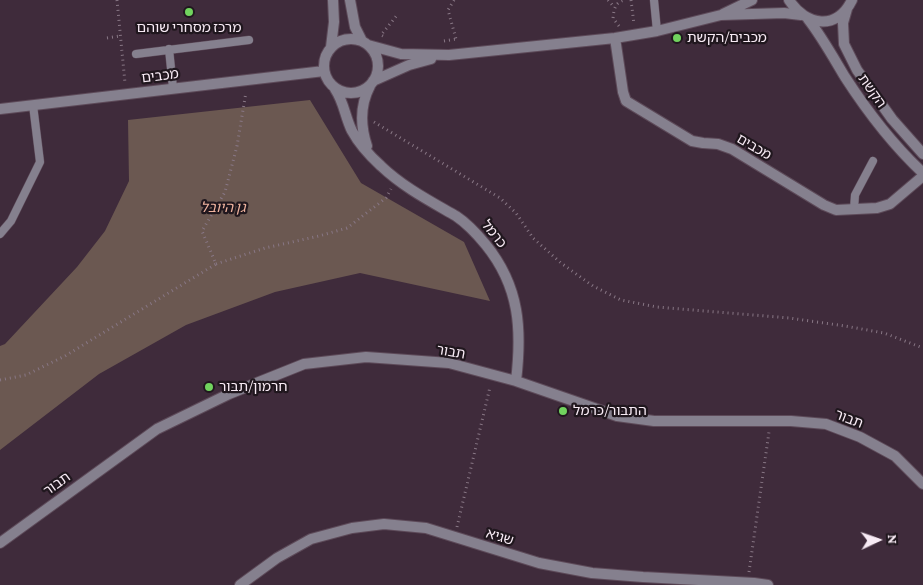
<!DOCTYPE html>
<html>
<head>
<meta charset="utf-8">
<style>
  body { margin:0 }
  #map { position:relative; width:923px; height:585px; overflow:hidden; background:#3f2b3b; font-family:"Crimson Pro",serif }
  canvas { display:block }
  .north { position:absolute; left:853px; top:515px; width:50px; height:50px; -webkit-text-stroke:4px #20171e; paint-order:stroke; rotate:87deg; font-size:14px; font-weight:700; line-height:20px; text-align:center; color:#f8ebf5 }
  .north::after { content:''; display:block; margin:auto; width:18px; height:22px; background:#f8ebf5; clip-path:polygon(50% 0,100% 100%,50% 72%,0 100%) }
</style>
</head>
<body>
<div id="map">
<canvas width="923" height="585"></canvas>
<div class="north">N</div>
</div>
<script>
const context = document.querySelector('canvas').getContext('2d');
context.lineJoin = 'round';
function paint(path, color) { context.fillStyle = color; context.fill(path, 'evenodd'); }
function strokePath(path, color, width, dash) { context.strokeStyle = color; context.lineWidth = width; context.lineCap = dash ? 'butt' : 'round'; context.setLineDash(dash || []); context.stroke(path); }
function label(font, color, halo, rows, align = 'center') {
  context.font = font + ' "Crimson Pro","Noto Sans Hebrew",serif'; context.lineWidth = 4.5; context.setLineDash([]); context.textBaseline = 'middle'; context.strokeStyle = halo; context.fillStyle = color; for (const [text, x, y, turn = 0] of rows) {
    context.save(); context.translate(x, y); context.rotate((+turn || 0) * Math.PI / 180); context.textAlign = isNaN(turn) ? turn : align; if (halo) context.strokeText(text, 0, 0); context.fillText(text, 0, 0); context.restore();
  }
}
paint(new Path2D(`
  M310,100L361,183L464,242L490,301L360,273L275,292L186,325L99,374L0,450V346L5,344L77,267L105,231L129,181L128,120Z`), '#6b5851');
const service = new Path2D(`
  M654,0L657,31
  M169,49L173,88
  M136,54L249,40
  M854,209L855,195L873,161
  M0,234L11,221L40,162L33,105`);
const minor = new Path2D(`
  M350,0L355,27L362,41
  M723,14L752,0
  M615,38L623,92L626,101L692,141L703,143L718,144L732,149L824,205L836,210L877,208L890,204L923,176
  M324 66a27 27 0 1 1 54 0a27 27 0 1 1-54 0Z
  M368,45L401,54L449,55L615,38L657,31L721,15L784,13L801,15
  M331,47L334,22L333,0
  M373,81L409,65L431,59
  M335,89C344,102 345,117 352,131C359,144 370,156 381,166C403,187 430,201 456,216C468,224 477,234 486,245C520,287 522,330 516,381
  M0,109L324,71
  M367,146C360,125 360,105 370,86
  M0,543L157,429L229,394L304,364L366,357L449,363L516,381L617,416L654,421H791L826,424L860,437L895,456L923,484
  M240,585L277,558L311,539L352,528L384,524L426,528L539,563L592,573L643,577L754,583L768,585`);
const tertiary = new Path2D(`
  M789,0C806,26 837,31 852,0
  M847,9L843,23L844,44L857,70L892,119L923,154
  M808,19C822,37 833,57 845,77C867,111 893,145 923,173`);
strokePath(service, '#5d4a59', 9);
strokePath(minor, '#5d4a59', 12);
strokePath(tertiary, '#5d4a59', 12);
strokePath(new Path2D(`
  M117,0L125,83
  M454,0L448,10L456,39
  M608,0L614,7
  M631,0L634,24
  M619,26L613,18C614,9 615,2 625,0
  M383,36L381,35L398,14
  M107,38L120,36
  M444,41L456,39
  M374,122L500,198L516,213L533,238L561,263L593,286L621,300L657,307L789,318L845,326L884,333L923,348
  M216,264L265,248L319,236L347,228L386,198L391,189
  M0,380L26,375L65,356L216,264L202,231L225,192L237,146L246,92
  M457,527L490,387
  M749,572L769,432`), '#887785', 3, [1, 4]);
strokePath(service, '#85808e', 8);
strokePath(minor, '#85808e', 10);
strokePath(tertiary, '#85808e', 10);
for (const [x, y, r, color] of [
  [189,12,5,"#71d35e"],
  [677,38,5,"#71d35e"],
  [209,387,5,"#71d35e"],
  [563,411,5,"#71d35e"]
]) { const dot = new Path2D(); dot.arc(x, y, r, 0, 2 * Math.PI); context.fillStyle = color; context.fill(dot); strokePath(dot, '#20171e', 2); }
label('14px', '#f8ebf5', '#20171e', [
  ["מרכז מסחרי שוהם",189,28,"center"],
  ["מכבים/הקשת",687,38],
  ["חרמון/תבור",219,387],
  ["התבור/כרמל",573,411]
], 'left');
label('14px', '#f8ebf5', '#20171e', [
  ["מכבים",160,76,-7],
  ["הקשת",872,91,55],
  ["מכבים",754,147,30],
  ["כרמל",494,234,51],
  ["תבור",451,352,10],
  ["תבור",849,419,21],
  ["תבור",57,484,-36],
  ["שגיא",500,537,17]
]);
label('italic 14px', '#f0b49f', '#20171e', [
  ["גן היובל",223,208]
]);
</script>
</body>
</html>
